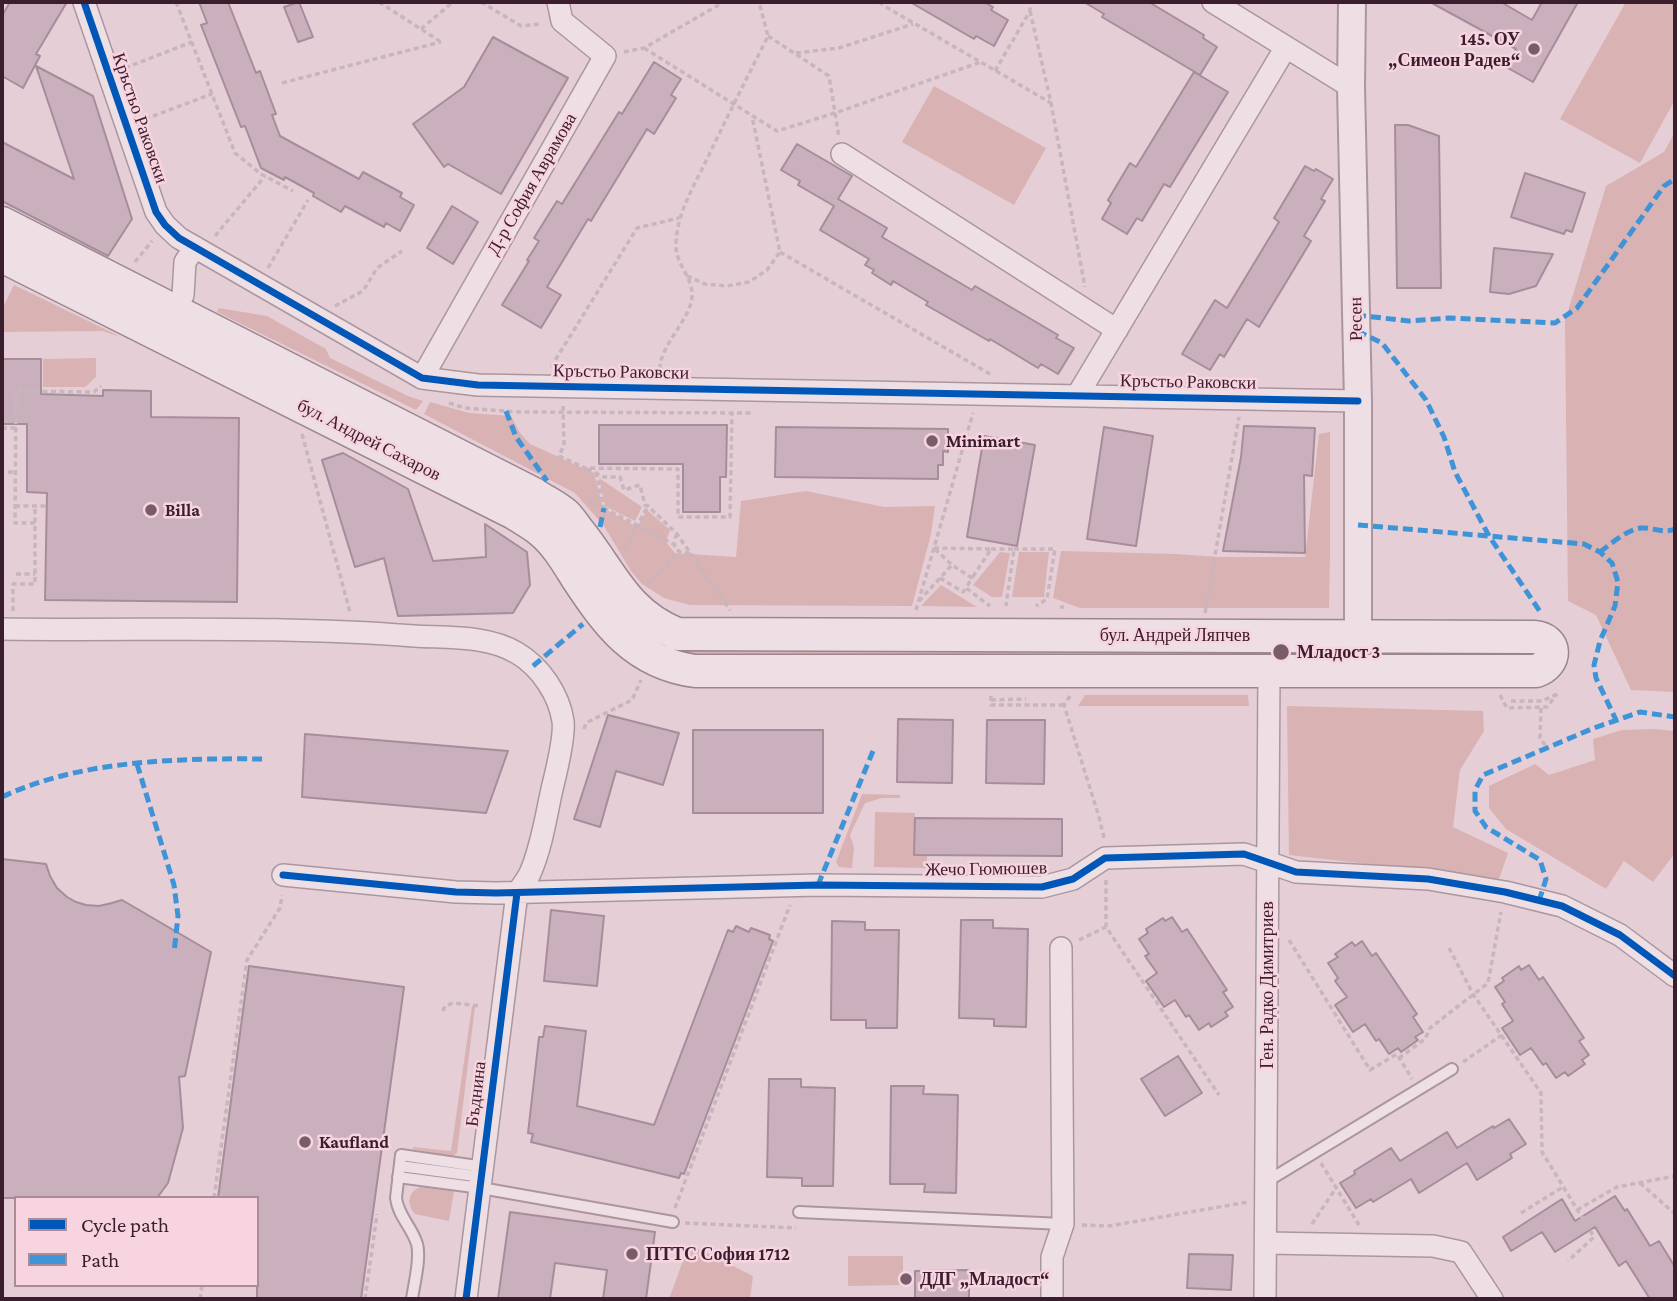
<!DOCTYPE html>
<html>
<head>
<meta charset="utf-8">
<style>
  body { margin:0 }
  #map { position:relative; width:1677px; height:1301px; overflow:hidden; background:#e6ced6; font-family:"Crimson Pro",serif }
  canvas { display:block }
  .frame { position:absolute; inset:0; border:4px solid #3b1e2e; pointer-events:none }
  .legend { position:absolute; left:14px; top:1196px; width:245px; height:91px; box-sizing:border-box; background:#f7d4df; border:2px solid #ac8b98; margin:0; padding:9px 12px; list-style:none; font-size:21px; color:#3b1e2e }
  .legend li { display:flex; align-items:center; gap:14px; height:35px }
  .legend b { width:35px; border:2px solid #ac8b98 }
</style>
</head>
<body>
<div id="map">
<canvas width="1677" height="1301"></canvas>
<div class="frame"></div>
<ul class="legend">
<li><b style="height:9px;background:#0057b8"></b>Cycle path</li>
<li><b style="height:9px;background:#3e94d7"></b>Path</li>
</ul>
</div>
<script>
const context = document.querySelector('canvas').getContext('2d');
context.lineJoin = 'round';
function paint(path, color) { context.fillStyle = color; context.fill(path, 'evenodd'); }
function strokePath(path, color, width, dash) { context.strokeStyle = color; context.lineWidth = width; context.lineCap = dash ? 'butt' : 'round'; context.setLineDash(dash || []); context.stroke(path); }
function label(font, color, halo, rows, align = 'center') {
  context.font = font + ' "Crimson Pro",serif'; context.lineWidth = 5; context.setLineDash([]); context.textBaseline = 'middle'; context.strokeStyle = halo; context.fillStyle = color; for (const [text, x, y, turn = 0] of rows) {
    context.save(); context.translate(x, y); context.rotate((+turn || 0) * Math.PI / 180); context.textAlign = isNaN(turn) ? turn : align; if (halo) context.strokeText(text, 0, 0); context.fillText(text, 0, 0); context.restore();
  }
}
paint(new Path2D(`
  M1626,2H1675V100L1640,163L1560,119Z
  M934,86L1046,148L1014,205L902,142Z
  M1675,132V692L1631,690L1596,615L1568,601L1565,321L1606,186L1664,152Z
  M14,285L117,335V336L103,331L2,332V309Z
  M219,308L267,316L326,349L330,358L408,396L423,401L416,410L217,312Z
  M96,358V377L85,387H43V359Z
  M430,402L469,413L511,416L520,433L530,444L594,473L603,508L637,527L647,510L670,530L666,542L675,553L736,557L741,501L806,491L884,507L935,506L931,534L912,606L690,605L664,598L642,584L631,571L604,526L575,493L424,414Z
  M1330,432V554L1329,608H1080L1053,598L1061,551L1176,554L1219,557H1305L1319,434Z
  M599,478L642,507L635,521L605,506Z
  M1000,552L1010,553L1002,597H992L973,585Z
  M1019,552H1049L1044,597H1012Z
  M941,585L977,607L921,606Z
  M673,646L1503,647V656H689L674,650Z
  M1085,695H1248L1249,706H1078Z
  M1287,706L1483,711L1484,731L1460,770L1453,827L1508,853L1499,879L1289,855Z
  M1654,729L1675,731V853L1653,882L1624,861L1606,889L1506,829L1489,808V786L1535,764L1549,775L1595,760L1593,739L1622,730Z
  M862,794L900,795V798H882L865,803L850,835L854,848L852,868L839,867L836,862Z
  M875,812L915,813V854L927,855V868L874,867Z
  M472,1006L475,1007L457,1153L453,1156H449L413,1149V1147L451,1151Z
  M420,1187L454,1191L449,1221L415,1214C407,1204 407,1193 420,1187Z
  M689,1244L753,1276L750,1299H669Z
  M848,1256H903V1285L848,1286Z`), '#d9b2b3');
const building = new Path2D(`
  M10,2H67L36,54L40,56L23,88L2,76V16Z
  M199,2H228L256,73L260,71L276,114L272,115L280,136L359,179L363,172L402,193L400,197L414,205L400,231L386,223L384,227L345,206L341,212L313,196L314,193L285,177L284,180L261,168L245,126L241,127L201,25L207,23Z
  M299,2L313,37L298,42L284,7Z
  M910,2H984L993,7L991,10L1008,20L994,46L976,36L974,39Z
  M1084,2H1149L1204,35L1203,38L1217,47L1200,75L1102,17L1104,14Z
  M1430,2H1501L1532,20L1542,2H1578L1533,82L1506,67L1516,49Z
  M493,37L568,78L501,194L448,164L444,167L413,124L464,87Z
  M654,62L681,79L671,95L676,98L654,134L647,129L591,221L588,219L547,287L561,295L541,328L502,305L529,261L527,260L539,241L534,238L557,201L562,204L619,112L622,114Z
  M36,66L93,96L132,219L108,256L2,201V142L74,179Z
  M1194,72L1228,92L1170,187L1164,184L1142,221L1137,218L1127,234L1102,219L1111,203L1108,200L1130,163L1136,167Z
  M1395,125H1408L1439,136L1441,288H1397Z
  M797,144L852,176L838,199L887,228L882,237L972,290L975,286L1058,335L1056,338L1074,348L1058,374L1041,364L1038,368L990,339L989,341L926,305L928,302L893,281L891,285L872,273L874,270L865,265L869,259L820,230L834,206L798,185L800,181L781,170Z
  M1305,166L1314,171L1316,169L1333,179L1321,199L1325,201L1304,236L1311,241L1259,327L1247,319L1224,357L1220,354L1210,370L1182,354L1215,300L1227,308L1279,222L1274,218Z
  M1525,173L1585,193L1572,232L1566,230L1564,234L1511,217Z
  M452,206L478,222L453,264L427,248Z
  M1494,248L1553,254L1536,286L1509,294L1490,292Z
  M2,359H41V394L103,396V390L151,391V417L239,418L237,602L45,600L47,493L27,492V424H2Z
  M599,425H727L726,477H720V512H683V464H599Z
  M1244,426L1315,428L1312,476L1304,475L1305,553L1223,551L1241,457Z
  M776,427L948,429V452L943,451V465H938V479L775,477Z
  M1104,427L1153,436L1136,546L1087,539Z
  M984,436L1035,445L1017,546L967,537Z
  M343,453L408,489L433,561L486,557L485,524L527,552L530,585L513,613L398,616L384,558L355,567L322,460Z
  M608,715L679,733L663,785L616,771L600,827L574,819Z
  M898,719L953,720L952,783L897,782Z
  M987,720H1045L1044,784L986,783Z
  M693,730H823V813H693Z
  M305,734L508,751L486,813L302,797Z
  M915,818L1062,819V856L914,855Z
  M2,859L46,864L50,876L57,888L67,897L76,902L86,905L99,906L112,903L122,900L211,952L185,1076L179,1077L183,1128L168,1183L157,1198H2Z
  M551,910L604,916L597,986L544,981Z
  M1172,917L1182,932L1187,929L1227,990L1223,992L1233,1007L1225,1012L1228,1016L1211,1027L1209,1023L1199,1030L1189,1015L1186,1017L1175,1000L1164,1007L1146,981L1157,973L1145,956L1149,954L1139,939L1148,933L1146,929L1163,918L1165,921Z
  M961,920H993V928L1028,929L1026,1027L994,1026V1019L959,1018Z
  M832,921L865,922V930H899L897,1028H866V1020H831Z
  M736,926L749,932L751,928L770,935L769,939L773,941L684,1174L681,1173L679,1178L531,1142L533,1134L528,1133L539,1037H543L545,1026L586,1031L577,1106L654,1125L728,930L733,932Z
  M1362,941L1372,956L1376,953L1417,1014L1413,1017L1423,1032L1415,1037L1418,1040L1401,1052L1398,1048L1389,1054L1379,1039L1376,1041L1365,1024L1353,1032L1335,1005L1347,997L1335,981L1338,978L1328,963L1338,957L1335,954L1352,942L1355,946Z
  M1529,965L1539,980L1543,977L1584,1038L1579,1041L1589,1055L1582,1060L1585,1064L1568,1076L1565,1072L1556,1078L1546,1063L1543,1065L1531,1048L1520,1055L1502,1028L1513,1021L1502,1004L1505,1002L1495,987L1504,981L1502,978L1519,966L1521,970Z
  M249,966L404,987L361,1299H257V1198H218Z
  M1178,1056L1202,1093L1165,1116L1141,1079Z
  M769,1079H801V1087L835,1088L833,1186H802V1178L767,1177Z
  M891,1086H924L923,1094L958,1095L956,1193L924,1192L925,1184H890Z
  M1509,1119L1526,1144L1510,1154L1512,1158L1477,1180L1467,1163L1419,1193L1411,1179L1373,1202L1371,1199L1356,1208L1340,1183L1355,1174L1354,1171L1391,1148L1400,1161L1447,1132L1457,1148L1493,1126L1494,1128Z
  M1615,1196L1625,1211L1627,1209L1650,1246L1659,1241L1675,1267V1299H1650L1626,1261L1619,1266L1595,1227L1555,1252L1542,1232L1511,1251L1503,1237L1562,1199L1575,1221Z
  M510,1212L655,1232L646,1299H603L607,1270L555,1263L550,1299H498Z
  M1189,1254L1233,1255L1231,1290L1187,1288Z
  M969,1270V1299H915V1271Z`);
paint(building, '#caafbd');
strokePath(building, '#a78d9a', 2);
const service = new Path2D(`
  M400,1166L482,1177
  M398,1177L481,1188L673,1222
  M1266,1182L1452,1069
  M799,1212L1063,1224
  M412,1299C414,1284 421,1258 417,1244C412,1227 398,1216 396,1198L401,1155L484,1167`);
const minor = new Path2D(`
  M84,2L156,212L165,225L179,238L422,378L478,385L1358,401
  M1213,2L1351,87
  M842,154L1117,330
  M175,310L183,295L185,262L195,247
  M422,378L605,56L562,21L558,2
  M1077,396L1286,47
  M2,629C139,631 277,625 414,636C447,638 488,635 517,653C541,667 559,695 563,721C565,736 556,773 552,789C546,816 542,845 531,871C528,879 522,886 517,893L466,1299
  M283,875L456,892L496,893L818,885L1042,887L1073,879L1105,858L1244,854L1296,872L1428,879L1505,892L1562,906L1620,935L1675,976
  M1266,1243L1433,1246L1461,1252L1492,1299
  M1052,1299V1257L1063,1224L1061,948
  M1265,1299L1269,672`);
const tertiary = new Path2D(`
  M1352,2L1351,87L1358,401V636`);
const secondary = new Path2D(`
  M2,223L534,494C544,501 557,507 566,515C571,520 575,527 580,533C612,573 625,613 677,634L1534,637C1558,639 1557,664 1536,671H695C636,663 608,625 577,578C567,562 556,543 541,531C533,524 523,519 514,513L2,256`);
strokePath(service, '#ab969f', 14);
strokePath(minor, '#ab969f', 24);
strokePath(tertiary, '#ab969f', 30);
strokePath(secondary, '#9b868f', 35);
strokePath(new Path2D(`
  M176,2L235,153L261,174L293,191
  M379,2L441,42
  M481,2L521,26L542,24
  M879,2L886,7L1051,103
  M1030,11L1051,103L1085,287
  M421,29L453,2
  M768,36L829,76L839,137
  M644,48L777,131L835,113L981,62
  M624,52L644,48L724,2
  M796,53L839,48L913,24
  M125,68L192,42
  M995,71L1030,11V2
  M282,83L441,42
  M145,119L212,94
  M215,236L265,176
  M780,252L990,374
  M135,262L152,241
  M268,268L308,200
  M687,276L705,284L727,286L749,282L767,270L780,252L752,116
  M335,306L363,291L377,268L402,251
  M551,367L637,228L679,218
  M660,369C660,344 691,320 692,296C693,278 676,264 676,246C676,215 693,188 706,161C726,119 747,78 768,36L759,2
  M449,403L465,408L518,412L751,413
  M563,406L564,445L559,456L585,468L678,469V517H730L732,413
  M2,428H16
  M302,434L350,612
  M587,469L604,477H620L624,490L640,485L645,505L648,506L677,534L730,610
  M8,472H16
  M596,472L604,508
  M588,501L604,508L673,544
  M15,506H47
  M35,523H15L16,391L94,392L101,386
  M677,534C670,547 677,554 691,553
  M934,548L991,549L972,578
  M935,549L952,565L972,578L966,588L990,606
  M991,549H1014L1006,606
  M1014,549H1055L1047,599L1036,606
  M625,551L637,526L648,506
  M16,574H35
  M940,578L963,592L966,588
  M649,584L678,552
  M919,601L952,565
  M1060,607H1064
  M916,610L973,413
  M13,611V584H35V507
  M1205,613L1239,417
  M1500,695L1507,708L1547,707L1557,694
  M991,696V705H1064
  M1070,696L1064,705L1099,817L1104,838
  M991,700L1026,699
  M1511,701H1542L1557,694
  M1541,708L1540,738L1548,749
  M584,729L586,723L632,700L641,680
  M1106,880V927L1219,1095
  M1079,940L1106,927
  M1289,940L1370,1070L1397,1054L1412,1079
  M1449,948L1473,994L1541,1093L1542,1152L1594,1237L1568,1261
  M443,1011L445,1006L453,1003L480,1006
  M1399,1058L1425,1039L1430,1028L1488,983L1501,912
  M1463,1062L1502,1035
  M1321,1163L1359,1225
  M1640,1183L1675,1214
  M214,1198L247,960L280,908L282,895
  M675,1208L790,905
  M1577,1210L1617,1187L1675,1176
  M1521,1213L1563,1187
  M685,1223L796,1228
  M1312,1224L1336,1188
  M1082,1225L1109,1226L1248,1202
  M200,1299L202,1285
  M365,1299L377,1214`), '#c7b6bc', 3.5, [5, 3.5]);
strokePath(service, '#eedfe4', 10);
strokePath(minor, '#eedfe4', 21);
strokePath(tertiary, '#eedfe4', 26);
strokePath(secondary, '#eedfe4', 32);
strokePath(new Path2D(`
  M1356,315L1409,321L1449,318L1555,323L1577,308L1664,186L1675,179
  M1357,331L1382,343L1426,400L1444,437L1455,472L1489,536L1541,613
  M506,411L516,437L547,481
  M1358,525L1584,544L1600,552L1612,563L1618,582L1615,606L1600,641L1594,665L1596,678L1616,720
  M600,527L604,508
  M1600,552C1612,543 1626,530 1641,528C1652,527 1664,534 1675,529
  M533,666L583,624
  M137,764L174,885L178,916L174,953
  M2,797C80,760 179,758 265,759
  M818,885L873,751
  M1539,901L1546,879L1540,860L1486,827L1475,811V790L1483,775L1594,728L1640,712L1675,717`), '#3e94d7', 5, [10, 5]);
strokePath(new Path2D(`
  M84,2L156,212L165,225L179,238L422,378L478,385L1358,401
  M283,875L456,892L496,893L818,885L1042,887L1073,879L1105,858L1244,854L1296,872L1428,879L1505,892L1562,906L1620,935L1675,976
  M466,1299L517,893`), '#0057b8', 7);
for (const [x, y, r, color] of [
  [1534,49,7,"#775c69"],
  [932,441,7,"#775c69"],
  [151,510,7,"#775c69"],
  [1281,652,9,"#775c69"],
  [305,1142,7,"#775c69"],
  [632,1254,7,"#775c69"],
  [906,1279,7,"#775c69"]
]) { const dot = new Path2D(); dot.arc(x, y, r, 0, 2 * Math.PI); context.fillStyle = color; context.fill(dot); strokePath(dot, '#f7d4df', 2.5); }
label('bold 18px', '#3b1e2e', '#f7d4df', [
  ["145. ОУ",1520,39,"right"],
  ["„Симеон Радев“",1520,60,"right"],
  ["Minimart",946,441],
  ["Billa",165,510],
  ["Младост 3",1297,652],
  ["Kaufland",319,1142],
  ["ПТТС София 1712",646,1254],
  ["ДДГ „Младост“",920,1279]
], 'left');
label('18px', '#3b1e2e', '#f7d4df', [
  ["Кръстьо Раковски",140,118,71],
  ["Д-р София Аврамова",532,184,-60],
  ["Ресен",1356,319,-91],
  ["Кръстьо Раковски",621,372,1],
  ["Кръстьо Раковски",1188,382,1],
  ["бул. Андрей Сахаров",369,440,27],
  ["бул. Андрей Ляпчев",1175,635],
  ["Жечо Гюмюшев",986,869,-1],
  ["Ген. Радко Димитриев",1267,985,-90],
  ["Бъднина",476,1094,-83]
]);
</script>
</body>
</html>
